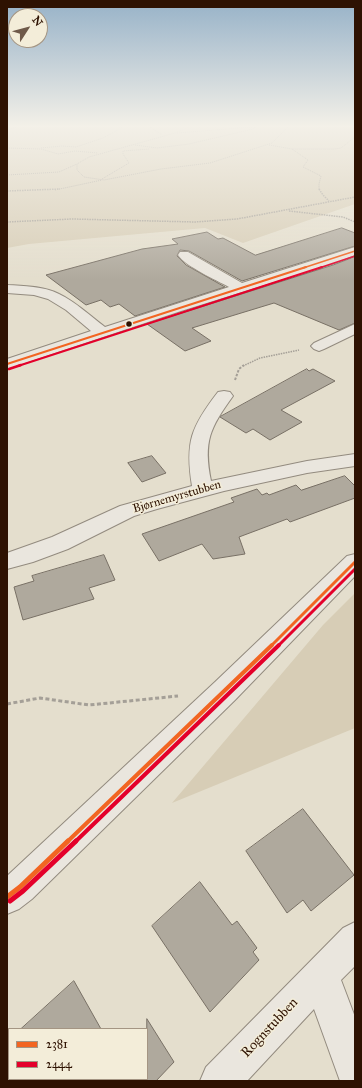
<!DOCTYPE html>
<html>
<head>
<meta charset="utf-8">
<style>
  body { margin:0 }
  #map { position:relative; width:362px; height:1088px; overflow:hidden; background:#e4decd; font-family:"IM FELL Great Primer",serif }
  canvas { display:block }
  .frame { position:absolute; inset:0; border:8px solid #2e1202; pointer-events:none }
  .legend { position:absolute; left:8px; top:1028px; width:140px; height:52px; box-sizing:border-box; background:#f3edd9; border:1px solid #a49583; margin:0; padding:5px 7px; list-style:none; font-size:12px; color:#2e1202 }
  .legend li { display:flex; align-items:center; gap:8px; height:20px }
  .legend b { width:20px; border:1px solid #a49583 }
  .north { position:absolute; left:8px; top:8px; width:40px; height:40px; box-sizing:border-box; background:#f3edd9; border:1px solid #a49583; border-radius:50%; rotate:54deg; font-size:11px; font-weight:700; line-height:16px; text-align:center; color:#2e1202 }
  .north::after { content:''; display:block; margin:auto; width:14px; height:18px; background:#6e5949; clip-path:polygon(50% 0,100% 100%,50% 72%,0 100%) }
</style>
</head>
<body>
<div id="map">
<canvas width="362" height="1088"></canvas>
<div class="frame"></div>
<ul class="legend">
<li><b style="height:5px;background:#f26522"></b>2381</li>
<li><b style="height:5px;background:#e4002b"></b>2444</li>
</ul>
<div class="north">N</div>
</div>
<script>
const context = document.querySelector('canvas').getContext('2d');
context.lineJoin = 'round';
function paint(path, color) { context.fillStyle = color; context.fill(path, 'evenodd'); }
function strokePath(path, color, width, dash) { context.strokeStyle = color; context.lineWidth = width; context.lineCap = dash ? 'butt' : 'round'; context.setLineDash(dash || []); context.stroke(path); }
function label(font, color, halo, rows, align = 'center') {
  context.font = font + ' "IM FELL Great Primer",serif'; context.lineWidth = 3; context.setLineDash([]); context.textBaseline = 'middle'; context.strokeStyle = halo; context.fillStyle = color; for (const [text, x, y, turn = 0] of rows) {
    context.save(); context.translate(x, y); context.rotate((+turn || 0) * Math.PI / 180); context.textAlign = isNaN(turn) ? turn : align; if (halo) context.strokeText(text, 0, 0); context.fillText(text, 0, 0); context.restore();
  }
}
paint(new Path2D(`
  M7,127H355V204L243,243L205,228L29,244L7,248Z
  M355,593V728L172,803L323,625Z`), '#d7cdb6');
const building = new Path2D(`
  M342,228L355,233V246L242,281L189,251L180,250L177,256L186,265L225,287L135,316L119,304L110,307L101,300L86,305L46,275L142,249L178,244L172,239L207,232L218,239L223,238L255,255Z
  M355,257V323L339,330L274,303L192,328L211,341L185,351L147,324L333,265Z
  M307,369L309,371L313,369L335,381L281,410L302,422L270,440L253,429L246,433L220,417Z
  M152,456L166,473L142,482L128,463Z
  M345,476L355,486V498L290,522L287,519L239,537L245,554L213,559L202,544L159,561L142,534L234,502L231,498L257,489L262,495L267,493L269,495L296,485L301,490Z
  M104,555L115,580L89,588L94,599L23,620L14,587L34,581L32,576Z
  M303,809L354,875L311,911L303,900L287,913L246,851Z
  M200,882L232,925L237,921L257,948L253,952L259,960L210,1012L152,926Z
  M74,981L101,1029H21Z
  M147,1019L174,1062L156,1081H147Z`);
paint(building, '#afa99d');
strokePath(building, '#787065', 1);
const minor = new Path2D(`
  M355,247V255L332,264L181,311L7,369V359L91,331L66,310L48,299L34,295L7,293V285C24,286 43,286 59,294C76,302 90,316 105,327L229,287C216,280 185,266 178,255L180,252H188L242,283Z
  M355,324V334L324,349L319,351L314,349L311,346L314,343Z
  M224,391L230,392L233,396C210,428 203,441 211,481L307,461L355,454V466L307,473L224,491L157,509L134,516L68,549L33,562L7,569V553L52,537L120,506L192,486C185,442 191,427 218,392Z
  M355,554V576L235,700L32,899L19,909L7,914V876L215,682L347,556Z
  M355,922V966L341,980L355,1017V1081H340L314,1009L247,1081H200L206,1067L343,928Z`);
strokePath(minor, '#938b7f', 2);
strokePath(new Path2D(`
  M150,127L162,135
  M189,127L175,133L89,157L77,164V170L84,177L104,180L161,169L210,163L272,143L288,127
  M7,130L17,127
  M177,133L252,127
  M135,145L157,148L189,144L253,129L255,127
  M269,145L292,149H334L341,148L355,137
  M7,148L41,149L58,154L75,151L98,153
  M41,148L62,146L76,147L103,138L123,127
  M292,149L308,160L303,167L321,176L319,184V190
  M7,175L59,172L77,164
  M102,179L129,163L123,154V151L149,149
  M55,190L102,180`), '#a49f97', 1, [1, 1]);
strokePath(new Path2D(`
  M319,189L323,195L329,201
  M7,191L60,189
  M289,211L343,217L355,222
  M7,222L72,219L195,222L237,219L355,197
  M243,366L260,358L299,350`), '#a49f97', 1.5, [1.5, 1]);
strokePath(new Path2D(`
  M235,380L239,369L244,365`), '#a49f97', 2, [2.5, 1.5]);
strokePath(new Path2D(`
  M7,704L40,698L89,705L178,696`), '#a49f97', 3, [4, 2.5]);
paint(minor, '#eae6de');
strokePath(new Path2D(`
  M303,268L355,251`), '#f26522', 1.5);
strokePath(new Path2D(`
  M7,364L306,267`), '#f26522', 2);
strokePath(new Path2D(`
  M271,646L355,562`), '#f26522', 3);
strokePath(new Path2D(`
  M67,842L272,645`), '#f26522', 4);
strokePath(new Path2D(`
  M7,897L20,887L68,841`), '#f26522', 5);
strokePath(new Path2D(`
  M319,268L355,256`), '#e4002b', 1.5);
strokePath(new Path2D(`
  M18,366L322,267`), '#e4002b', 2);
strokePath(new Path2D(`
  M9,369L21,365`), '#e4002b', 2.5);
strokePath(new Path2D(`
  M278,646L355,569`), '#e4002b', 3);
strokePath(new Path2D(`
  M75,842L279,645`), '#e4002b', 4);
strokePath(new Path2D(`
  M10,901L23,891L76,841`), '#e4002b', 5);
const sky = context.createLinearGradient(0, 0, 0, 280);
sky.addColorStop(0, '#97b2c8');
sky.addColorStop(0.45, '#f3f0e8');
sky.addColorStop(1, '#f3f0e800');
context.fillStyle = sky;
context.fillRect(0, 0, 362, 280);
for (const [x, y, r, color] of [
  [129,324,3.5,"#2e1202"]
]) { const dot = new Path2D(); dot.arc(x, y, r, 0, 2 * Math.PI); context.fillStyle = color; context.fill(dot); strokePath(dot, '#f3edd9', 1.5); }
label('12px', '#2e1202', '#f3edd9', [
  ["Bjørnemyrstubben",177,497,-16]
]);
label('14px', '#2e1202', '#f3edd9', [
  ["Rognstubben",270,1028,-47]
]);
</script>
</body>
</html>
